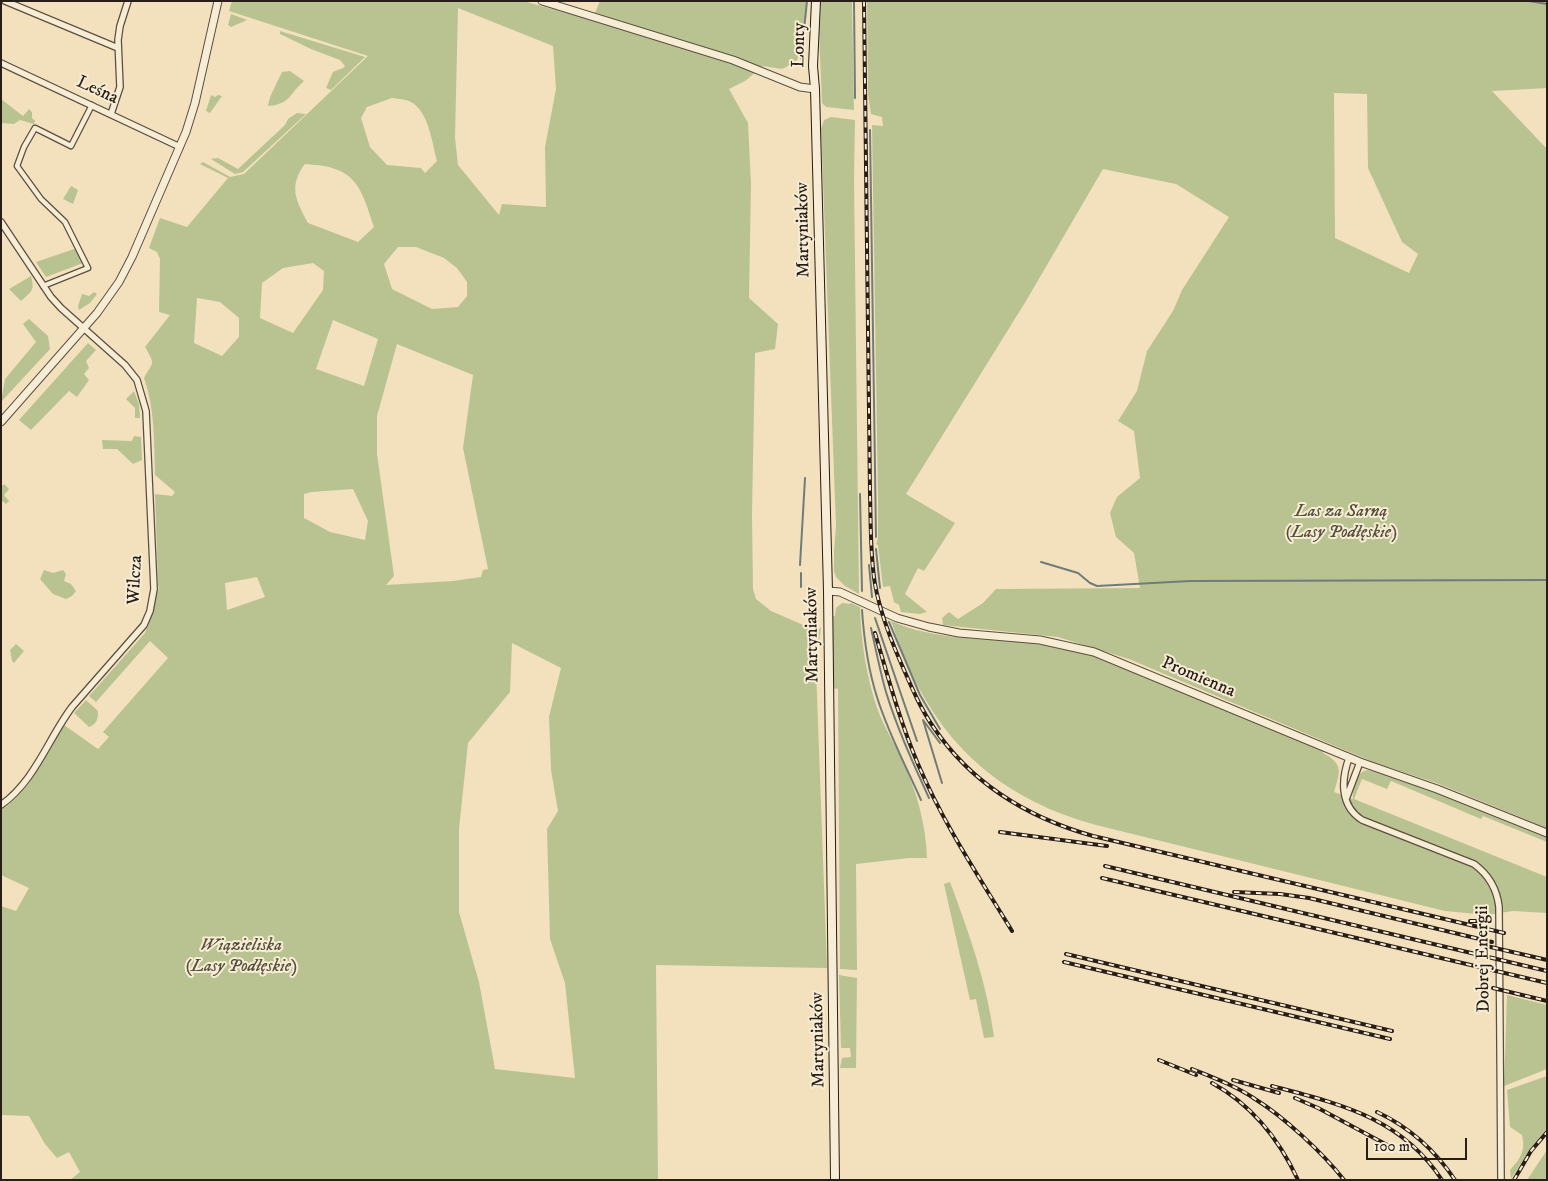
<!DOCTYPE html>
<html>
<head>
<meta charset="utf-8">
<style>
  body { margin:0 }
  #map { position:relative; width:1548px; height:1181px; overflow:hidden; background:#f3e1bd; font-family:"IM FELL DW Pica",serif }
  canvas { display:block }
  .frame { position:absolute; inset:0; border:2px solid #281d17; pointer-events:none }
  .scale { position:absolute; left:1366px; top:1138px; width:101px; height:22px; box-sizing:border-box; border:2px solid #281d17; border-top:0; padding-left:6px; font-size:15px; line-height:18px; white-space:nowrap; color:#281d17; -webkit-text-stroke:4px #f7ecd4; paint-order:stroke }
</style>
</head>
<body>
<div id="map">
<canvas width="1548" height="1181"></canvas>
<div class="frame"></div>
<div class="scale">100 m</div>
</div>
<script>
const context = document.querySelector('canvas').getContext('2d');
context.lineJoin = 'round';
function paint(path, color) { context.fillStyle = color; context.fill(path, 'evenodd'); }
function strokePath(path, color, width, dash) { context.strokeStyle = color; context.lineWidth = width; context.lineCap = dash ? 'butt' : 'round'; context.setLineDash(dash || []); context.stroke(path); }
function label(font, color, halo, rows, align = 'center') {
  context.font = font + ' "IM FELL DW Pica",serif'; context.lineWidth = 4; context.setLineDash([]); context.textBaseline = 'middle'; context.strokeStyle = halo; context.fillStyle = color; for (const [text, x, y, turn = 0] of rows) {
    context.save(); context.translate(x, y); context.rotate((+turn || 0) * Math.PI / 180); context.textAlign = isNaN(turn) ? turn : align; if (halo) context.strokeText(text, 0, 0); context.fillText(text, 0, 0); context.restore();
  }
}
paint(new Path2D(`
  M232,1H523L592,20L600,1H807L801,51L796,62L782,69L763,66L745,81L729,89L748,123L751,184L749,298L778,324L775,349L755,353L752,514L753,589L756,599L771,611L817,631L821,627L819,643L817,644L818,660L817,657L816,668L827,968L656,965L658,1180H70L80,1172L69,1152L57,1158L45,1144L29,1116L1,1115V906L16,911L29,888L1,875V810C31,791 46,754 64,725L98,749L109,737L103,732L168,658L150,641L96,702L89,696L145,633C152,618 153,603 159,588L158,585L155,494L172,496L175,492L155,475C154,442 155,409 144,378C153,361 156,366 145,347L170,315L159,312L160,259L157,252L149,248L160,218L187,227L228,178L200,164L203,162L230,177L244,174L368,56L229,11ZM458,8L553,46L556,89L545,147L546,207L502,204L499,215L458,165L455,138ZM392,98C398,99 406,99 411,102C429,112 432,143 437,161L425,173L421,168L387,165L370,147L361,118L367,107ZM305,164C314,165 324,165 332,168C361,176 365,202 374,227L358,242L308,223C296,201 288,186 305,164ZM398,247H416L444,258L457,268L467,282V296L458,307L432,309L392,289L384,264ZM313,263L324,271L323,290L293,333L260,318L262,283L283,268ZM197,298L220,302L239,318V337L222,356L194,343ZM333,320L378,339L364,386L316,369ZM397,344L473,375L463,448L488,569L483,570L481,577L453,581L386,585L394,576L377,454V416ZM353,489L368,521L365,540L330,532L304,518V494L312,492ZM257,577L265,597L227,610L225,583ZM512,643L561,668L549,717L551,770L558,811L547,829L550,939L565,983L575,1078L495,1069L479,982L459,912V829L468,743L510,692Z
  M821,1H852L854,110L826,107L822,103L819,32Z
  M867,1H1547V88L1492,91L1547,149V828L1439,784L1373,762L1129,659L1058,637L943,625L942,618L949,612L958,619L983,603L996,589L1140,588L1134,553L1116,537L1110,513L1117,497L1140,478L1134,431L1118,421L1137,391L1147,351L1173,311L1182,290L1229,217L1176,184L1103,169L1026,301L906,494L955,523L924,571L918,568L905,594L927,612L920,614L901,612L899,605L894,602L890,586L883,587L878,545L876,544L878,539V498L872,125L883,126L882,117L871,114L868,94ZM1334,93L1367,94L1368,168L1402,242L1418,254L1409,273L1335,238Z
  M231,14L247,20L231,27L228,25Z
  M280,31L365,57L331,90L326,88L333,72L343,68L345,66L340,60L311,49L280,34Z
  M290,71L304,81C289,94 291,104 268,106L270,97L282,72Z
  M211,95L215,97L218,95L222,96L210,113L206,111Z
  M1,99L23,116L29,109L32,112V118L35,121L34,124L20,120L14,124L1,123Z
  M297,113L306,114L243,172L235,174L211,159L218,158L238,169L285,125L288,119Z
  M831,117L855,120L854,179L859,594L845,586L836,577L834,571V550L836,526L821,129L824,120Z
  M71,186L78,190L73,204L63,199Z
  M77,248L83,263L46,277L36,262Z
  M31,276C35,291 32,291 21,301L9,289Z
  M94,292L97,294L90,303L79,310L78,306L82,294L89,296Z
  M29,319L48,336L50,349L1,402L5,379L36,342L23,324Z
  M88,343L96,350L86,361L89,368L84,374L89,380L77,397L69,391L31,430L19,420Z
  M134,391L139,404L140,418H135V408L126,399Z
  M134,436L141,437L142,460L133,464L117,449H103L102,440L132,441Z
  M4,484L9,489L4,495L9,501L6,504L1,500V487Z
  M44,570L53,573L63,570L66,574L64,581L71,584L76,591L72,596L66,599L53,594L40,579Z
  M842,603L850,604L851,603L860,607C861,641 866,675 877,708C884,727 895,744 903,762C917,792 926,825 927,858H909L856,864L857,970L840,969L838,689L833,688V616H835L836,608Z
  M891,621C933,640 984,638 1030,643C1053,645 1075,652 1097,657L1324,750L1323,753C1344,764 1340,772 1334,792L1353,799C1352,789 1356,771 1368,770L1428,788L1547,837V842L1483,816L1481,819L1391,781L1387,789L1362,779L1354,799L1547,877V913L1513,911L1487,915L1445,911L1096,825C1010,802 947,752 910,670C903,654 897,637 891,621Z
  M16,644L24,651L14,663L12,661L10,650Z
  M86,700L98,711C98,719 97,724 89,727L74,713Z
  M950,882C969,933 987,983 994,1037L984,1038L976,999L970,1000L944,884Z
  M839,975L857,978L856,1068H840L842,1058L851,1057L850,1048H841Z
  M1507,995L1547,1005V1069L1504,1086Z
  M1547,1076V1128L1529,1151L1511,1179L1510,1170C1520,1159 1526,1151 1522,1135L1510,1127L1507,1090Z
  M1547,1150V1180H1527Z`), '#b9c392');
strokePath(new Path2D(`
  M854,1L855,98
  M1529,1L1547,4
  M801,59L807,1
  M870,130L876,537
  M860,494L862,591
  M876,549L880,588
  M1041,562L1078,573L1090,583L1097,586L1190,581L1547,580
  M800,565L805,478
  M869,565L872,597
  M801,573V587
  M862,610C864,639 868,669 877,697C888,733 906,766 921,800
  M875,618L917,741
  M889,622L920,695L940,729
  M871,628C876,650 880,671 886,692C897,728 913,763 929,798
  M940,743L923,720L942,783`), '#707c79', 2);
const pedestrian = new Path2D(`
  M43,286L88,268L65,222L41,199L17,166L24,147L35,128L71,146L92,105`);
const minor = new Path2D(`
  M5,1L118,48
  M1,63L180,147
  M111,114L120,87L118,40L120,26L128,1
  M1,222L51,297L61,308L125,365L137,380L146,411L154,589L150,611L144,625L72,707C48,739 35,781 1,805
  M1349,758C1341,780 1340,806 1362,820L1474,864C1489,875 1497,889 1499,907L1501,1180
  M1346,799L1360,762`);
const tertiary = new Path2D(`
  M542,1L733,60L800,87L815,89
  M1,422L97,313L119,282L132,257L186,132L195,103L218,1
  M828,591L840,592L897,618L929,627L959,633L1040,640L1094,652L1360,762L1437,789L1547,833`);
const secondary = new Path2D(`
  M816,1L813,66L815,89L828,591L835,1180`);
strokePath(pedestrian, '#5b4e40', 7);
strokePath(minor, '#5b4e40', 8);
strokePath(tertiary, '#5b4e40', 9);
strokePath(secondary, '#281d17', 10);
strokePath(pedestrian, '#f7ecd4', 4.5);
strokePath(minor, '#f7ecd4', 5.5);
strokePath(tertiary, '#f7ecd4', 7);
strokePath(secondary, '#f7ecd4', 8);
const rail = new Path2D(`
  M864,1L870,494C871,524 870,554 875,584C880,612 890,638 901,663C911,686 920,708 934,728C972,784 1029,818 1093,836L1504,933
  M875,633C888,677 900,722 918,764C943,823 979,877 1012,931
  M1000,832L1107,846
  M1105,866L1547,971
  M1102,878L1547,983
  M1234,892L1280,894L1309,898L1492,942
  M1470,921H1491
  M1482,945L1547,960
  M1066,954L1392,1031
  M1064,962L1390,1039
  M1493,988L1547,1001
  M1159,1060L1196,1075
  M1192,1069C1214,1078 1236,1086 1255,1099C1284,1117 1323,1153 1344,1180
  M1233,1080L1279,1093
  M1212,1083C1252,1105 1279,1139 1298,1180
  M1272,1086C1339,1104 1401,1117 1442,1180
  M1295,1098L1318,1108L1389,1146
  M1377,1112C1409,1127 1435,1150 1455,1180
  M1514,1180L1531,1151L1547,1132`);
strokePath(rail, '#281d17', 4);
strokePath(rail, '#f7ecd4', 2, [5.5]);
label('18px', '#281d17', '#f7ecd4', [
  ["Lonty",800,45,-89],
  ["Leśna",97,91,25],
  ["Martyniaków",804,230,-91],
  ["Wilcza",136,580,-87],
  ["Martyniaków",813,635,-91],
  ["Promienna",1198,678,23],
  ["Dobrej Energii",1484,959,-91],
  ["Martyniaków",819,1040,-91]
]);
label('italic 18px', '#544f3c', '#f7ecd4', [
  ["Las za Sarną",1341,512],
  ["(Lasy Podłęskie)",1341,533],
  ["Wiązieliska",241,946],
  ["(Lasy Podłęskie)",241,967]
]);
</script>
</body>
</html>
